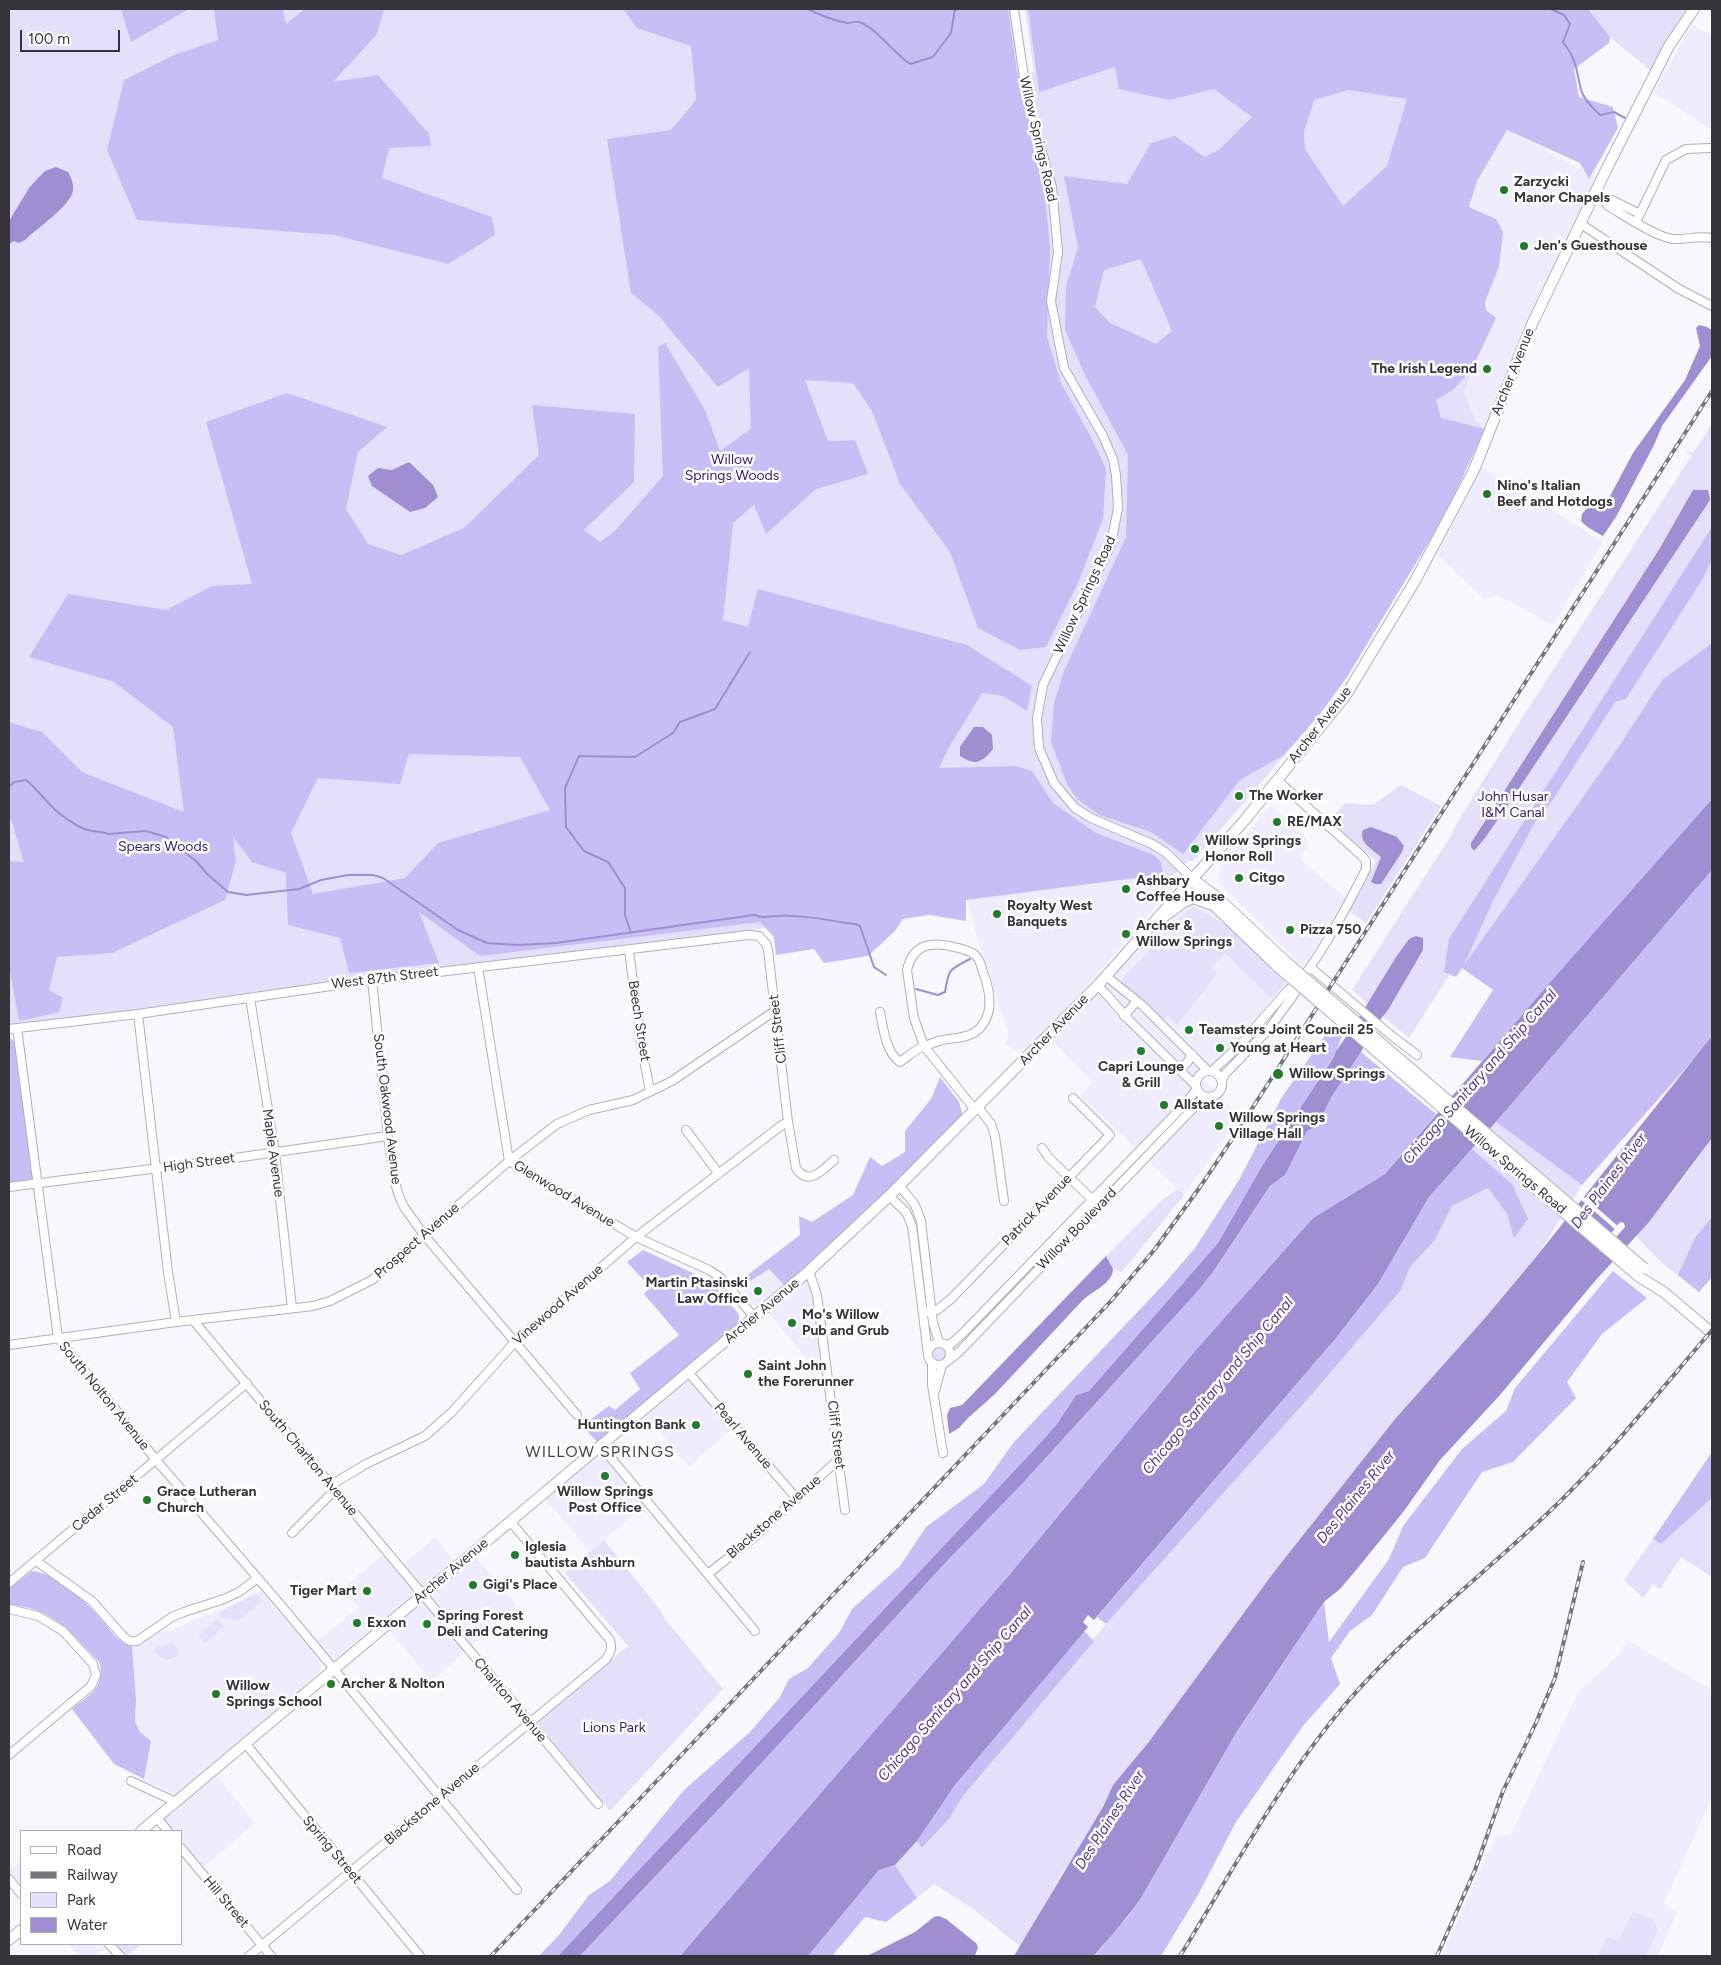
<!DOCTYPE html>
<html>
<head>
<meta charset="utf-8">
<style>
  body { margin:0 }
  #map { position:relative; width:1721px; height:1965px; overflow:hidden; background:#f8f7fd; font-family:Figtree,sans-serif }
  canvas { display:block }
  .frame { position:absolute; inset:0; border:10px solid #36353b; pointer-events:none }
  .legend { position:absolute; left:20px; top:1830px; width:162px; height:115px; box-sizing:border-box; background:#fff; border:1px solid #afaeb1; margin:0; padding:6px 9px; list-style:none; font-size:15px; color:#36353b }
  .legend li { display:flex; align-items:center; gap:10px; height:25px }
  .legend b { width:25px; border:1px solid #afaeb1 }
  .scale { position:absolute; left:20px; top:30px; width:100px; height:22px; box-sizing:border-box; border:2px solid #36353b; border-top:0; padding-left:6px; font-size:15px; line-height:18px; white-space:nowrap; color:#36353b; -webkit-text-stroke:4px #fff; paint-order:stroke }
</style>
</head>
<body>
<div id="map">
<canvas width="1721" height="1965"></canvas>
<div class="frame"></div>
<ul class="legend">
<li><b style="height:6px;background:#fff"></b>Road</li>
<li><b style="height:6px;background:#76757b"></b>Railway</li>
<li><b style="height:14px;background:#e4dffa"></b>Park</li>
<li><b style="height:14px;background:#9f8fd2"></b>Water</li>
</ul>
<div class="scale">100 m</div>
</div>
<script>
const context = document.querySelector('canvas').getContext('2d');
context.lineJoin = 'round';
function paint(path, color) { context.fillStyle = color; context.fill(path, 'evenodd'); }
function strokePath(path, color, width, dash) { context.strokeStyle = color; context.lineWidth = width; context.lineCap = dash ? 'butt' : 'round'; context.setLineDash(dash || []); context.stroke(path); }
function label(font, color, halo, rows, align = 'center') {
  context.font = font + ' Figtree,sans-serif'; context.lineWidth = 5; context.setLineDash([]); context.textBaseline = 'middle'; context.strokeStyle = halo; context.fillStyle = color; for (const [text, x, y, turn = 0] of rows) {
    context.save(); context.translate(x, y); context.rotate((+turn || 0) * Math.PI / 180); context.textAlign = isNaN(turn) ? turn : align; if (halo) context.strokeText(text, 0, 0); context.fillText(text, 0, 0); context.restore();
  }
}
paint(new Path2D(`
  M1692,24L1712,36V130L1654,92Z
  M1507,130L1598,178L1551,278L1485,429L1475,420L1464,392L1473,367L1496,318L1486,310L1485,302L1499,267L1496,219L1469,207L1477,181Z
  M1482,467L1603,542L1553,625L1496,595L1486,600L1437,555Z
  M1271,805L1306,838L1309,846L1301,854L1302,861L1347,899L1303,967L1218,882L1220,869L1227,857Z
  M1128,874L1159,878L1171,888L1146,919L1024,1056L1005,1044L1009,1035L977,937L967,897Z
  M1192,883L1288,981L1203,1079L1240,1116L1184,1195L1080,1095L1092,1082L1049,1038Z
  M769,1269L812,1271L824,1357L811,1364L766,1310H757L741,1287Z
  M692,1373L736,1425L689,1467L644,1413Z
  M604,1446L650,1501L590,1552L543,1496Z
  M435,1537L457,1565L335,1668L315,1643L358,1608L342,1589L386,1552L400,1567Z
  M473,1554L517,1605L432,1681L387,1628Z
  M261,1590L320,1660L321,1669L302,1688L175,1795L144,1779L151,1741L140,1732L135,1722L136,1699L132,1646L143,1644L160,1631H170L193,1620L226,1608Z
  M1627,1640L1712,1690V1797L1664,1903L1677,1912L1658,1956H1442L1496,1836L1511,1834L1578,1692L1618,1656Z
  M214,1772L255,1823L202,1869L181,1847V1831H168L157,1819Z
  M21,1861V1891L9,1876V1871Z
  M69,1944H111L96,1956H79Z`), '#efecfe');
paint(new Path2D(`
  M9,9H1016L1025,74L1034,72L1025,9H1692L1651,71L1610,37L1507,101L1449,202L1473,367L1464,392L1475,420L1485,429L1445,515L1347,677L1320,714L1202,851L1193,861H1188L1166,883L1159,878L1146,888L1128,874L738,932L338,981L9,1028Z
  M1712,424V554L1620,700L1626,699L1702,580L1712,560V643L1662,680L1619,746L1462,968L1482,924L1409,1038L1352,990L1450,837L1457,823L1524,715L1692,455L1684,450L1693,453Z
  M1401,785L1441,806L1366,923L1349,911L1376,861L1329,821L1345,803L1373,805Z
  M1193,906L1226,925L1285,982L1272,999L1225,953L1211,967L1217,974L1177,1025L1168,1016L1164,1021L1120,982L1170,928L1155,948L1159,951L1163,946L1168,951L1184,934L1174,924Z
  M1496,1122L1582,1185L1536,1257L1485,1318L1395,1419L1274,1573L1148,1743L1113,1785L1103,1807L1081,1843L1075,1856L1062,1873L1021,1947L975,1910L934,1884L917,1898L895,1865L917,1841L923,1848L949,1819L963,1796L1106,1624L1313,1393L1401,1290L1410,1267L1435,1240L1452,1206L1488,1188L1507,1214L1514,1237L1512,1184L1472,1149Z
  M1712,1138V1277L1699,1292L1661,1262L1636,1236L1681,1182Z
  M1178,1189L1184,1195L1122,1272L1113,1269L1106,1256L1163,1199Z
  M933 1354a7 7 0 1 1 14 0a7 7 0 1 1-14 0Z
  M1712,1498V1577L1681,1557L1660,1589L1653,1584L1643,1598L1624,1580L1653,1539L1661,1544Z
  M604,1540L661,1611L664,1618L723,1689L610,1811L537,1722L628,1646L565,1573Z
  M257,1594L262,1601L240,1620L222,1618L219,1612Z
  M217,1619L224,1627L205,1643L198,1635Z
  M171,1642L180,1650L178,1656L166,1660L162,1657L157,1656L154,1650L157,1647L162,1648Z
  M1633,1911L1654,1921L1658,1930L1646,1956H1598L1607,1937L1618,1941Z
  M119,1944H142L126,1956L117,1946Z`), '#e4dffa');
paint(new Path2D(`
  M121,9H189L131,42Z
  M214,9H283L286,24L305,9H384L377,34L333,82L378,75L429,134L431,146L389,148L382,178L492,217L495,235L448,264L334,235L137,220L107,150L124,80L174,55L218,40Z
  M623,9H1008L1017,72L1045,195L1050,248L1047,337L1061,383L1092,439L1106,469L1103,519L1078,583L1046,647L1020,650L978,628L950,552L900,484L872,411L853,383L805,380L828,441L855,440L868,474L816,489L766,534L754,505L733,523L723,620L748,627L758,589L967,645L1032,686L1027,711L1003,696L982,693L948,749L939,768L1016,766L1032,771L1053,803L1096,833L1154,855L1161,862L1163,873L1146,886L1136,878L966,900V921L929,915L903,919L895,931L868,956L824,963L814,949L776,955L774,937L760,922L480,956L419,912L439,963L349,973L340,938L288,925L286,873L252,862L233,837L236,861L225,900L112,953L57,957L49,990L63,998L59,1012L19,1021L9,966V861L24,862L12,822L9,818V722L42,732L82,772L184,812L173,727L114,682L29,657L68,594L166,610L212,586L252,584L206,422L287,393L387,427L358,452L346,509L368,544L401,555L464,528L539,455L532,405L635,414L634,482L584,530L600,542L615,531L663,476L658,347L665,343L705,410L720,451L751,429L749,368L718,387L658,315L631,293L607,139L671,130L696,100L691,46L637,28ZM409,754L520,757L550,810L438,843L405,878L313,894L291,833L318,778L400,784Z
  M1028,9H1588L1610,37L1609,43L1574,69L1579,97L1613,107L1618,128L1589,179L1580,163L1507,130L1477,181L1469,207L1496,219L1503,232L1499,267L1485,302L1486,310L1496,318L1473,367L1454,389L1436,400L1441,418L1485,429L1445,515L1347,677L1320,714L1284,755L1240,780L1183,854L1151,832L1099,815L1077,799L1067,784L1051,742L1054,703L1064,671L1126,537L1128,455L1085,375L1065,330L1066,286L1078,247L1064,176L1127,184L1151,143L1175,136L1205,157L1220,149L1252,117L1214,89L1169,100L1119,89L1115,67L1039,92ZM1349,90L1407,99L1387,166L1343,206L1305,149L1304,132L1314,100ZM1141,259L1172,331L1156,344L1110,323L1095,307L1104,270Z
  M1712,527V560L1702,580L1626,699L1615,702L1552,801L1535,822L1493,901L1464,965L1619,746L1662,680L1712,643V799L1482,1061L1450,1057L1493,990L1462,968L1456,977L1444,972L1449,939Z
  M1712,870V1036L1701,1051L1582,1185L1496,1122Z
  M1335,1031L1342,1036L1334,1057L1262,1166L1218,1243L1089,1391L1076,1395L1057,1424L1031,1453L558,1956H539L559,1935L589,1895L610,1881L684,1790L750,1732L780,1697L789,1679L808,1668L839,1633L852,1609L900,1566L926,1527L984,1484L1014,1442L1164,1284L1195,1248L1239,1180L1282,1097L1326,1034Z
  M9,1037L15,1042L20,1056L33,1177L31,1181L9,1184Z
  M1361,1052L1436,1114L1385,1174L1313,1218L1195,1351L1010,1574L680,1956H580L733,1794L948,1560L1022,1484L1197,1292L1213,1272L1270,1186L1285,1175L1307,1130C1321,1123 1325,1108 1332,1096C1341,1081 1352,1067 1361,1052Z
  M940,1077L959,1102L963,1116L872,1209L785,1286L769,1269L741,1287L737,1283L800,1235L799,1216L812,1222L853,1195L870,1157L882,1166L905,1152V1131L931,1099Z
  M1472,1149L1512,1184L1528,1219L1514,1238L1507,1214L1488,1188L1452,1206L1435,1240L1410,1267L1401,1290L1313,1393L1106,1624L1097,1617L1336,1338L1378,1284L1429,1197Z
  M1712,1217V1277L1699,1292L1678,1275L1695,1238Z
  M643,1250L710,1281L738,1313L741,1324L599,1444L582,1426L609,1406L615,1410L640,1389L630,1373L679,1335L644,1294L650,1287L627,1262Z
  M1613,1271L1647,1298L1602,1334L1567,1382L1576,1398L1513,1462L1482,1472L1425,1558L1403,1567L1372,1615L1350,1631L1331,1658L1340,1684L1303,1726L1236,1822L1198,1895L1161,1956H1095L1112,1934L1127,1918L1141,1898L1236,1733L1324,1602L1329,1642L1389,1559L1403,1526L1462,1449L1506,1411L1515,1388Z
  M1712,1452V1498L1661,1544L1653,1539Z
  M32,1571C54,1572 87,1602 101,1619C113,1632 115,1641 132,1646L136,1699L135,1722L140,1732L151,1741L144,1779L114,1764L72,1709C90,1694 104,1689 100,1663C72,1634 53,1607 9,1605V1589Z
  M1084,1631L1094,1641L963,1796L949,1819L922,1848L917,1841L955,1785Z
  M895,1865L917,1898L886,1922L865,1917L832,1956H808L879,1870Z`), '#c9bdf5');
paint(new Path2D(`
  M56,167L68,172C71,177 74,184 73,190C71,206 37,228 25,240L19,243L14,241L9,244V221L29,188L39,177L45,171Z
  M1699,325L1707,327L1712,330V356L1662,426L1654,445L1616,517L1603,536C1597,533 1585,526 1581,521L1582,514L1590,505L1603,504L1609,498L1633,453L1685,380L1700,346L1696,328Z
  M409,462L433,485L438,497L425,508L410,512L372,486L368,476L378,468L392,470Z
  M1693,490H1708L1710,500L1512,799L1485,838L1474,851L1471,847V843L1660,548Z
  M974,727H983L992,735L993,749C982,763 975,766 960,756V747Z
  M1712,799V870L1496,1122L1429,1197L1378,1284L1336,1338L1094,1620L1088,1615L1083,1622L1088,1627L955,1785L917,1841L895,1865L879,1870L808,1956H680L1010,1574L1195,1351L1313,1218L1385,1174L1554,978Z
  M1371,827L1397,837L1404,846L1402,852L1381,884H1375L1371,882L1381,857C1373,850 1358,842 1363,830Z
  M1416,936L1423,938V950L1388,1010L1373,1029L1361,1052L1332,1096L1320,1120L1314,1127L1307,1131L1285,1175L1270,1186L1213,1272L1197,1292L1022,1484L948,1560L733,1794L580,1956H558L1031,1453L1057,1424L1076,1395L1089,1391L1218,1243L1262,1166L1334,1057L1336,1051L1355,1024L1396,957L1409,939Z
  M1712,1036V1138L1649,1222L1595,1281L1500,1395L1440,1460L1404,1511L1357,1569L1340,1589L1324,1602L1236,1733L1141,1898C1127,1919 1110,1936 1094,1956H1014L1103,1807L1113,1785L1148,1743L1274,1572L1395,1419L1485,1318L1536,1257ZM1620,1222L1624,1223L1625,1227L1602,1253L1599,1251V1248Z
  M1106,1256L1113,1269C1113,1284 1090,1292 1081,1302L995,1394L968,1418L959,1428L949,1434L947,1415L950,1408L962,1405Z
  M939,1916L946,1919L976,1943L978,1947L975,1956H867L915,1932L934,1917Z`), '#9f8fd2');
paint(new Path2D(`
  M1582,1195L1619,1227L1616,1230L1580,1199Z`), '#f8f7fd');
strokePath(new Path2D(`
  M808,9C821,16 833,20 847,23C851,23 855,21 859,22C874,26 896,55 910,64L933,57L951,33L955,9
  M1551,9L1564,15L1570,24L1563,42C1577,60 1576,69 1581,90C1584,100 1593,108 1600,115L1614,112L1625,118
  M9,787L14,782L26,780C41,792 50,809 67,819C73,823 81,829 88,830C95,832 101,831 108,834L146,831L166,837L197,862L207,874L228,892L246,895L299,889L321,880L348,875H373L383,878L458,930L487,943L517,945L556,943L754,915C762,919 769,916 777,916C800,915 823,919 846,923C852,924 855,923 860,926L874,967L886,975
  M631,933L625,915V888L608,862L584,851L566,827L565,788L579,756L635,757L673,733L680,722L715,709L750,652
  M916,989L938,995L945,992C949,968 949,970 970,959`), '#9f8fd2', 2);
const minor = new Path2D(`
  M1014,9L1025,84L1034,125L1052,187L1058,252L1051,301L1064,368L1103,436L1113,459L1116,475L1118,508L1111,544L1043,685L1037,719L1039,748L1054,783L1075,808L1091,818L1152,844L1165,852L1193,879
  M1593,196L1604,200H1612L1640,214
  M1604,200L1608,206C1624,215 1657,238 1674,239C1688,240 1696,235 1712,238
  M1636,222L1666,160L1686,149L1712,148
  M1581,224L1679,289L1712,306
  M629,950L641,1044L650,1091
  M478,967L509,1161L636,1237L709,1270L721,1278L754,1317
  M1310,967L1392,1036L1417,1055
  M1106,976L1142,1005L1208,1071
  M372,980L388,1136L395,1183L399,1196L404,1207L424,1235L577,1415
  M1098,985L1130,1021L1195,1085
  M250,998L275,1153L292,1308
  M880,1012C883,1027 886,1053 900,1062C907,1057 917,1048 925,1046C931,1044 937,1041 943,1040C956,1037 968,1039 979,1029C995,1013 990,990 983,972C981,966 980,959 975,955C969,950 961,949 954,947C931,941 913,944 907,970L914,1018L924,1046L975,1110
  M138,1014L168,1272L176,1322
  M1124,1016L1137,1001
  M17,1028L58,1338L156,1460L280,1604L517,1890
  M9,1029L138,1014L372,980L748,935L759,936L766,944L768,950L788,1122L796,1168C808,1187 823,1170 834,1160
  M1178,1068L1187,1063L1192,1054
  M1196 1084a13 13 0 1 1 26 0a13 13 0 1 1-26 0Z
  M1212,1071L1238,1047L1289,989C1309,981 1355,891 1366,869V861L1362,856L1277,780
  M1222,1080L1225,1074L1269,1029L1295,993V986
  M978,1107L991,1124L995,1136L1004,1201
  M686,1130L719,1174
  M1042,1148L1049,1158L1096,1203
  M899,1185L915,1205L921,1221L933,1323L939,1342
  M9,1187L214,1161L388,1136
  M889,1196L906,1212L912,1226L928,1355
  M809,1271L817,1295L845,1510
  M923,1312L937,1310L951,1299L1110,1135L1073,1098
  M193,1320L598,1804
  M928 1354a11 11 0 1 1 22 0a11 11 0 1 1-22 0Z
  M9,1345L176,1322L313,1306L330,1301L372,1280L509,1161L557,1124L589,1110L633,1100L672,1081L776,1010
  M947,1345L952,1343L962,1334L1184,1105L1197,1089
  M948,1361L960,1351L1200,1101L1206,1097
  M932,1362V1385L943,1453
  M688,1372L797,1499
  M935,1391L942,1365
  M601,1446L755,1631
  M331,1485L366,1464L425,1436L452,1412L514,1343L636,1237L782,1125L788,1122
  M292,1533L335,1490
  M36,1561L92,1601L122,1635C127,1640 130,1642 137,1641L172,1617L184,1612L224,1599L239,1592L258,1578
  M708,1574L753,1538L839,1459
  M9,1583L247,1383
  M9,1609L38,1616L63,1631L93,1664L96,1675L91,1686L9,1755
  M245,1743L420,1956
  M131,1781L176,1802
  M157,1818L168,1831
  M181,1848L271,1956
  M9,1879L21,1894
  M109,1944L120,1956
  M249,1956L604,1661C610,1655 613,1649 610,1640L510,1521`);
const major = new Path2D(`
  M1193,879L1204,896L1278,967
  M1198,883L1217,897L1285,961
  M1162,918L1184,902L1193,898L1210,904
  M1638,1276L1665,1293L1712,1333
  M141,1831L809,1271L889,1196L1098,985L1244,821L1346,695L1415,581L1474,470L1533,322L1606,170L1669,46L1694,9
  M9,1940L21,1930`);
strokePath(minor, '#b1afbe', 10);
strokePath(major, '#b1afbe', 12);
strokePath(minor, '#fff', 8);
strokePath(major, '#fff', 10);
const rail = new Path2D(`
  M491,1956L1111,1301L1155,1249L1200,1187L1239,1129L1712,391
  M1180,1956C1233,1870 1282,1778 1349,1700C1409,1631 1483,1575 1549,1512C1608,1456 1659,1392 1712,1330
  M1437,1956L1475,1870L1503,1791L1535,1725L1555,1678L1583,1562`);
strokePath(rail, '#76757b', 4);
strokePath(rail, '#fff', 2, [5.5]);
const majorBridge = new Path2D(`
  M1285,961L1644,1268
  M1278,967L1638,1276`);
strokePath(majorBridge, '#b1afbe', 12, []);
strokePath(majorBridge, '#fff', 10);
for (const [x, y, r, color] of [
  [1504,190,5,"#227b2a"],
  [1524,246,5,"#227b2a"],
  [1487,369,5,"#227b2a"],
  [1487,494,5,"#227b2a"],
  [1239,796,5,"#227b2a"],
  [1277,822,5,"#227b2a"],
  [1195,849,5,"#227b2a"],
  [1239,878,5,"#227b2a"],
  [1126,889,5,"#227b2a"],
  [997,914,5,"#227b2a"],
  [1290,930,5,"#227b2a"],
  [1126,934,5,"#227b2a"],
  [1189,1030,5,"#227b2a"],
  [1220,1048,5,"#227b2a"],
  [1141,1051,5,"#227b2a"],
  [1278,1074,6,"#227b2a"],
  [1164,1105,5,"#227b2a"],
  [1219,1126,5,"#227b2a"],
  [758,1291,5,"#227b2a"],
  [792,1323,5,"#227b2a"],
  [748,1374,5,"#227b2a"],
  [696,1425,5,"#227b2a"],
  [605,1476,5,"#227b2a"],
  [147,1500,5,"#227b2a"],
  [515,1555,5,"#227b2a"],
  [473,1585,5,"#227b2a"],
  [367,1591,5,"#227b2a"],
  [357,1623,5,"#227b2a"],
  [427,1624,5,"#227b2a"],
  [331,1684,5,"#227b2a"],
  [216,1694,5,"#227b2a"]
]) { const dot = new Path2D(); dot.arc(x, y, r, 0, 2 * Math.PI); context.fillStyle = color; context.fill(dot); strokePath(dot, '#fff', 2); }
label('14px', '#36353b', '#fff', [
  ["Willow Springs Road",1038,139,77],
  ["Archer Avenue",1513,372,-68],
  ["Willow Springs Road",1085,595,-65],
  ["Archer Avenue",1320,725,-52],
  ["West 87th Street",385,978,-7],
  ["Beech Street",639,1021,81],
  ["Cliff Street",778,1029,-97],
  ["Archer Avenue",1054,1030,-46],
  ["South Oakwood Avenue",387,1109,83],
  ["Maple Avenue",273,1153,82],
  ["High Street",199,1163,-8],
  ["Willow Springs Road",1515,1170,40],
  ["Glenwood Avenue",564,1194,31],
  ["Patrick Avenue",1037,1210,-46],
  ["Willow Boulevard",1077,1229,-46],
  ["Prospect Avenue",417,1241,-41],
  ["Vinewood Avenue",558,1305,-41],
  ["Archer Avenue",762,1311,-40],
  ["South Nolton Avenue",104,1396,51],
  ["Cliff Street",836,1435,83],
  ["Pearl Avenue",743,1436,50],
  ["South Charlton Avenue",308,1458,50],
  ["Cedar Street",105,1503,-40],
  ["Blackstone Avenue",774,1517,-41],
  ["Archer Avenue",451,1571,-40],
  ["Charlton Avenue",510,1700,50],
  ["Blackstone Avenue",432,1804,-40],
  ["Spring Street",332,1850,50],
  ["Hill Street",226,1902,50]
]);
label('bold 14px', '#36353b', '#fff', [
  ["Zarzycki",1514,182],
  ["Manor Chapels",1514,198],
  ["Jen's Guesthouse",1534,246],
  ["The Irish Legend",1477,369,"right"],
  ["Nino's Italian",1497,486],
  ["Beef and Hotdogs",1497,502],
  ["The Worker",1249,796],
  ["RE/MAX",1287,822],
  ["Willow Springs",1205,841],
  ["Honor Roll",1205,857],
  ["Citgo",1249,878],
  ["Ashbary",1136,881],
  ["Coffee House",1136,897],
  ["Royalty West",1007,906],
  ["Banquets",1007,922],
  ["Archer &",1136,926],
  ["Willow Springs",1136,942],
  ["Pizza 750",1300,930],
  ["Teamsters Joint Council 25",1199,1030],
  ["Young at Heart",1230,1048],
  ["Capri Lounge",1141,1067,"center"],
  ["& Grill",1141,1083,"center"],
  ["Willow Springs",1289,1074],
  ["Allstate",1174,1105],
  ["Willow Springs",1229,1118],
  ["Village Hall",1229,1134],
  ["Martin Ptasinski",748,1283,"right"],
  ["Law Office",748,1299,"right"],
  ["Mo's Willow",802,1315],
  ["Pub and Grub",802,1331],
  ["Saint John",758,1366],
  ["the Forerunner",758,1382],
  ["Huntington Bank",686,1425,"right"],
  ["Grace Lutheran",157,1492],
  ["Church",157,1508],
  ["Willow Springs",605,1492,"center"],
  ["Post Office",605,1508,"center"],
  ["Iglesia",525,1547],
  ["bautista Ashburn",525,1563],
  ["Gigi's Place",483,1585],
  ["Tiger Mart",357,1591,"right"],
  ["Spring Forest",437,1616],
  ["Deli and Catering",437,1632],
  ["Exxon",367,1623],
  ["Archer & Nolton",341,1684],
  ["Willow",226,1686],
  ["Springs School",226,1702]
], 'left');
label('14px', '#371a69', '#fff', [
  ["Willow",732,460],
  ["Springs Woods",732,476],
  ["John Husar",1513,797],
  ["I&M Canal",1513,813],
  ["Spears Woods",163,847],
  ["Lions Park",614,1728]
]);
label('italic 15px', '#553c8d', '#fff', [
  ["Chicago Sanitary and Ship Canal",1480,1077,-49],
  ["Des Plaines River",1609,1181,-53],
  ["Chicago Sanitary and Ship Canal",1218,1386,-50],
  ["Des Plaines River",1356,1497,-51],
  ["Chicago Sanitary and Ship Canal",955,1694,-49],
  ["Des Plaines River",1110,1820,-57]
]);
context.letterSpacing = '1px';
label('16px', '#464350', '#fff', [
  ["WILLOW SPRINGS",600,1452]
]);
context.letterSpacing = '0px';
</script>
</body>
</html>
